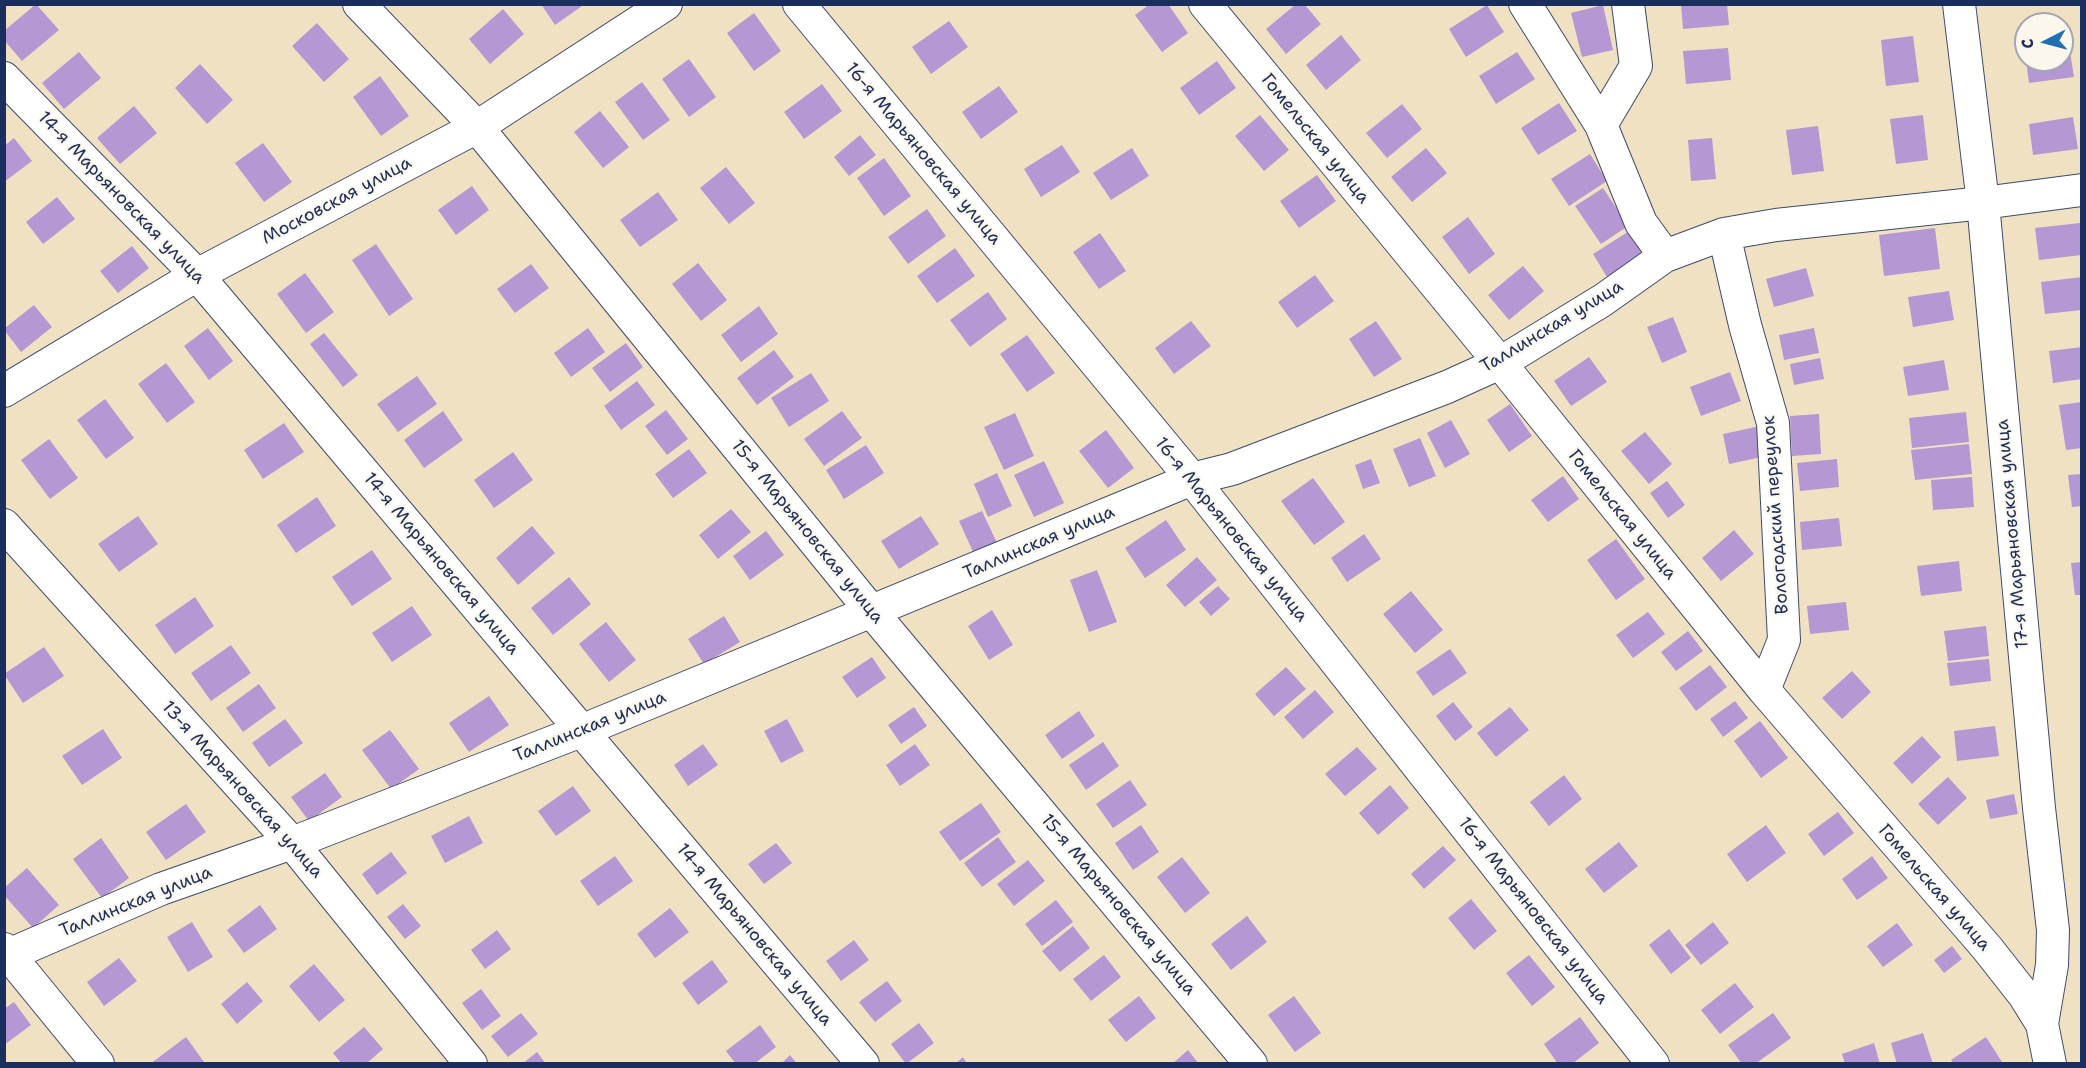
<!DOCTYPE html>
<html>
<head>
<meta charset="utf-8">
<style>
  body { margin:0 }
  #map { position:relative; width:2086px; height:1068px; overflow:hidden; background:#f1e1c3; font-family:"Shantell Sans",sans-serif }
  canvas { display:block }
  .frame { position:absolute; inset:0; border:6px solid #1b2f5e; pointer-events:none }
  .north { position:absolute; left:2014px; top:12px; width:60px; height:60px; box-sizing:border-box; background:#fbf7ec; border:2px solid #a1a7b3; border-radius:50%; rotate:264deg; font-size:16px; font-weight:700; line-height:24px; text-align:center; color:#1b2f5e }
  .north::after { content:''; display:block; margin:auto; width:21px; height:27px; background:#1f6fb2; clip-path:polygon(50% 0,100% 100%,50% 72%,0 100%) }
</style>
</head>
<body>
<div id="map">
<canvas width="2086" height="1068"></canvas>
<div class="frame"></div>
<div class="north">С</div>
</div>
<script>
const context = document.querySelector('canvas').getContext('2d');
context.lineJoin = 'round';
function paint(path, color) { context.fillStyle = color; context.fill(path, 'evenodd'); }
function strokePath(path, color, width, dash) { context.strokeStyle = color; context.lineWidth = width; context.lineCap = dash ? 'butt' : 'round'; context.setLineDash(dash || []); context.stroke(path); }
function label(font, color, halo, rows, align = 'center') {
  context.font = font + ' "Shantell Sans",sans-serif'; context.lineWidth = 4.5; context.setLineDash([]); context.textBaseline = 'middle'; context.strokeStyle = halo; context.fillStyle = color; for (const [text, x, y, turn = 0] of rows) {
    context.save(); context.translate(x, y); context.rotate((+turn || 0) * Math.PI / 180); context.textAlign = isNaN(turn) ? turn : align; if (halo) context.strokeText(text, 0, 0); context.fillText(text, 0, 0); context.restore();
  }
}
paint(new Path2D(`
  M36,4L59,30L22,61L4,40V31Z
  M541,4H580L582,6L555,25Z
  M1150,4H1168L1188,33L1162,52L1135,15Z
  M1681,4H1727L1729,25L1683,29Z
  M1295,5H1305L1321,24L1286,54L1266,29Z
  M1487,5L1504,32L1466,57L1449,29Z
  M1603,5L1613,50L1582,57L1571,13Z
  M503,9L524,34L490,64L469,39Z
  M754,13L781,51L754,71L727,33Z
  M949,21L968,47L931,74L912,47Z
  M317,23L349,59L324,82L292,46Z
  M1341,35L1361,60L1326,90L1306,65Z
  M1913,36L1919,82L1886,86L1881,40Z
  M2069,45L2074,77L2029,83L2026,60H2062V46Z
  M1728,48L1731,80L1686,84L1683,51Z
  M79,52L101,78L64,109L42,83Z
  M1517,52L1535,79L1496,104L1479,76Z
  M689,59L716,97L689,117L662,79Z
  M1217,61L1236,88L1199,115L1180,88Z
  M200,64L233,100L207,124L175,88Z
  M380,76L409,116L381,136L353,97Z
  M642,82L670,120L643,140L615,102Z
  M822,84L842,111L804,139L784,112Z
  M999,86L1018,112L981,139L962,112Z
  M1559,103L1577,131L1538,155L1521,128Z
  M1402,104L1422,129L1387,158L1366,133Z
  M134,106L157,133L120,164L97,138Z
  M600,111L629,147L603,168L574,132Z
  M1260,115L1289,150L1264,171L1235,136Z
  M1923,115L1928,160L1896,164L1890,119Z
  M2073,117L2078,149L2033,155L2029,124Z
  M1818,126L1824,171L1792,175L1786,130Z
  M860,135L876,155L849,176L834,157Z
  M14,138L32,161L4,182V146Z
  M1712,138L1716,179L1691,181L1688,140Z
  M263,143L292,182L264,202L235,163Z
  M1062,145L1080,172L1041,197L1024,169Z
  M1132,148L1149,176L1111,200L1093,173Z
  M1426,148L1447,173L1412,202L1391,177Z
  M1590,154L1607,181L1569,206L1551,179Z
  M884,158L911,196L884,216L857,178Z
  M726,167L755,203L729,224L700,188Z
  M1317,175L1336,201L1299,228L1280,201Z
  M472,186L489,210L456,235L438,210Z
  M1603,188L1628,226L1601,244L1575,206Z
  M658,192L678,220L640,247L620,220Z
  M57,197L75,219L43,244L26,222Z
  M927,209L946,236L908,264L888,237Z
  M1468,217L1495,254L1469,274L1442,237Z
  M2080,223L2082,255L2039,260L2035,228Z
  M1935,228L1940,269L1884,276L1879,235Z
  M1631,230L1649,257L1610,282L1593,254Z
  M1100,233L1126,271L1099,289L1073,252Z
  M376,244L413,299L389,316L352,260Z
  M132,246L149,268L118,293L100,271Z
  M955,248L975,276L937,303L917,276Z
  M698,263L727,300L701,321L672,284Z
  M531,264L549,288L515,313L497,289Z
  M1523,266L1544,291L1509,320L1488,295Z
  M1806,268L1814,296L1774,307L1766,279Z
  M305,273L334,312L306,333L277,294Z
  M1315,275L1334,301L1297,328L1278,302Z
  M2082,277V310L2045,314L2041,282Z
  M1949,291L1954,320L1913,327L1908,297Z
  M988,292L1007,319L970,347L950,320Z
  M34,305L52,327L21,352L5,331V328Z
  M759,306L778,334L741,362L721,335Z
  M1673,317L1687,352L1662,363L1647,327Z
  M1191,321L1211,346L1174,374L1155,348Z
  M1376,321L1402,359L1374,377L1349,339Z
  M208,328L233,361L209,380L184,346Z
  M588,328L605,352L571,377L554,353Z
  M1814,328L1819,353L1784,360L1779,335Z
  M324,333L358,375L343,387L310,344Z
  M1027,335L1055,373L1027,392L1000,354Z
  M626,343L643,367L610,392L592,368Z
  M2082,347V379L2053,383L2049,351Z
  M774,350L794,377L757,405L737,378Z
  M1589,357L1607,382L1571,406L1554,381Z
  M1820,358L1824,379L1794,385L1790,364Z
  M1944,360L1949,390L1908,396L1903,367Z
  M166,363L195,402L167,423L138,384Z
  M1730,372L1741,401L1701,416L1690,387Z
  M811,373L829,401L789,427L771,398Z
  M417,376L437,404L398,432L377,404Z
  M637,381L655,405L621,430L604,406Z
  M105,399L134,438L106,459L77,420Z
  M2082,402V448L2066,450L2059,405Z
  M1510,404L1532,436L1509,452L1487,420Z
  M666,410L688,439L667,455L645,426Z
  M443,411L463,440L424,468L404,440Z
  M842,411L862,438L824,466L804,439Z
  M1966,412L1969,442L1912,448L1909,418Z
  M1015,413L1034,456L1004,470L984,427Z
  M1819,414L1821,454L1792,456L1790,416Z
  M1451,420L1470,454L1445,468L1427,433Z
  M284,423L304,452L263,479L244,450Z
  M1765,425L1771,455L1729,464L1723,434Z
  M1106,430L1134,468L1108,488L1079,451Z
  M1645,432L1672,464L1649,484L1621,451Z
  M1420,438L1436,476L1409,487L1393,449Z
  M49,439L78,478L50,499L21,460Z
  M1969,444L1972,474L1915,480L1911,450Z
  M866,445L884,473L844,499L826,470Z
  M689,449L707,473L673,498L655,474Z
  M513,452L533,480L494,508L474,480Z
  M1371,459L1380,483L1363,489L1355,465Z
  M1837,459L1839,487L1800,491L1797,463Z
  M1044,461L1064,503L1034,517L1014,475Z
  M997,473L1012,506L988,517L974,484Z
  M2082,474V506L2072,507L2068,475Z
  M1563,476L1579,499L1548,522L1531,500Z
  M1972,477L1974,507L1933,510L1931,480Z
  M1313,478L1345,522L1314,545L1281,501Z
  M1667,481L1685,505L1668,518L1650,493Z
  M317,497L336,526L296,553L277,525Z
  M731,509L751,532L718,559L699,535Z
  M982,511L997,543L974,554L959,521Z
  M138,516L158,544L119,572L98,544Z
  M921,516L939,544L899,569L881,541Z
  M1839,518L1842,546L1802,550L1800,522Z
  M1166,520L1186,550L1145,578L1125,548Z
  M532,526L555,553L518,585L496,558Z
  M1734,530L1754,554L1721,581L1702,558Z
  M766,531L784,555L750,580L733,556Z
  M1364,534L1381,559L1347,582L1331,558Z
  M1616,539L1645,579L1616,600L1587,560Z
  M372,550L392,579L352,606L332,577Z
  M1197,557L1217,580L1185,607L1166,585Z
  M1959,561L1962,591L1921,596L1917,566Z
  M2082,562V595H2075L2071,563Z
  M1097,570L1117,622L1089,632L1070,580Z
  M569,577L591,604L553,635L531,608Z
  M1218,586L1230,599L1211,616L1199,602Z
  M1411,591L1443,630L1415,653L1383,614Z
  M195,597L214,626L175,654L155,625Z
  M1846,602L1849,630L1810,634L1807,606Z
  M412,606L432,635L392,662L372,633Z
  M992,610L1013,645L989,660L968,626Z
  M1648,612L1665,634L1633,658L1616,635Z
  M724,616L740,642L704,664L688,639Z
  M606,622L636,660L609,682L579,644Z
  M1986,626L1989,656L1948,661L1944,631Z
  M1688,631L1703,651L1676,671L1661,652Z
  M231,645L251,673L211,701L191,673Z
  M44,647L64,676L23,703L4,674Z
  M1450,649L1467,673L1433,696L1416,672Z
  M872,657L886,678L857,698L842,677Z
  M1989,659L1991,681L1950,686L1947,663Z
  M1710,665L1727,687L1696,711L1679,688Z
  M1286,667L1306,689L1274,716L1255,694Z
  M1852,671L1871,692L1842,719L1822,698Z
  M259,684L276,708L243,732L226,708Z
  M1315,690L1334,712L1303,739L1284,717Z
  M489,696L509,725L469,752L449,723Z
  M1735,701L1748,718L1723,737L1710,719Z
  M1453,702L1473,727L1455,741L1436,716Z
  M914,707L927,726L901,744L888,725Z
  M1510,707L1529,730L1496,757L1477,733Z
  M1079,711L1095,736L1062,759L1045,735Z
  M285,719L303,743L269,767L252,743Z
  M787,719L804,751L781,763L764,731Z
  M1760,721L1788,758L1761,778L1734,741Z
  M1995,726L1999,756L1957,761L1954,731Z
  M103,729L122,758L82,785L62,756Z
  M390,730L419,769L391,789L362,750Z
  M1922,736L1941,757L1912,784L1893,763Z
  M1103,742L1119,766L1086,790L1069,765Z
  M703,744L718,765L688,786L674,765Z
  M915,744L930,765L900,786L886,765Z
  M1357,747L1377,769L1345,796L1325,774Z
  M325,773L342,797L309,821L291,797Z
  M1564,775L1582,799L1549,826L1530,802Z
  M1948,777L1967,798L1938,825L1918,804Z
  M1130,780L1147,805L1113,828L1096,804Z
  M1390,785L1409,808L1378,835L1359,813Z
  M573,786L591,811L556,836L538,811Z
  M2014,794L2018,814L1990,819L1986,800Z
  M981,803L1001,832L960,861L939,832Z
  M186,804L206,832L166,860L146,832Z
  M1838,812L1854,833L1824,856L1808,834Z
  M469,816L483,843L445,863L431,836Z
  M1141,825L1159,852L1133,870L1115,843Z
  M1766,825L1786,853L1747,882L1727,854Z
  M998,837L1016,862L982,887L964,863Z
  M101,838L129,878L102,898L73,859Z
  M1619,842L1638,866L1604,893L1585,869Z
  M776,843L792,863L764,884L748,864Z
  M1443,846L1456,860L1424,889L1411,874Z
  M391,852L407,873L377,895L362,874Z
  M615,856L633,881L598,906L580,881Z
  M1872,856L1888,878L1857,900L1842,879Z
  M1182,857L1210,893L1185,913L1157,877Z
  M1028,860L1045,881L1014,906L997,884Z
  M27,868L59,905L33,928L4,895V888Z
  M1471,899L1497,931L1474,950L1448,918Z
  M1056,900L1073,922L1042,946L1025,924Z
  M403,904L421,926L405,939L387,917Z
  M260,905L277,929L244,953L227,930Z
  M670,908L689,932L655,958L637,934Z
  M1247,916L1267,942L1231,970L1211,944Z
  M192,922L213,957L188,972L167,937Z
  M1713,922L1729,943L1701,965L1685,945Z
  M1897,923L1913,945L1883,967L1867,946Z
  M1073,926L1090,948L1060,972L1042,951Z
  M1669,929L1691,958L1671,974L1649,945Z
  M497,930L511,949L485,969L471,950Z
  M854,940L869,960L841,981L826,961Z
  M1952,946L1962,959L1944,973L1934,960Z
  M1104,955L1121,977L1091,1001L1073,979Z
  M1529,955L1555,987L1532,1006L1506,973Z
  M119,958L137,981L104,1006L87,982Z
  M712,960L728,982L698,1005L682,983Z
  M314,964L345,1000L319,1022L289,986Z
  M887,981L902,1001L875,1022L859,1002Z
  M247,982L263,1001L237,1024L221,1004Z
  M1735,983L1754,1007L1720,1034L1701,1010Z
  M481,989L501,1016L482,1030L462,1003Z
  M1139,996L1156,1018L1126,1042L1108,1020Z
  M1294,996L1321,1033L1295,1052L1268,1015Z
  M14,1002L31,1025L4,1045V1009Z
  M521,1013L538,1034L508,1057L491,1036Z
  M1773,1013L1791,1038L1755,1064H1742L1728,1045Z
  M1580,1017L1599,1043L1572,1064H1558L1544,1044Z
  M919,1023L934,1043L906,1064L891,1044Z
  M760,1025L776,1047L754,1064H736L726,1051Z
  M364,1027L383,1049L366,1064H342L333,1053Z
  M1923,1033L1933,1064H1897L1891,1043Z
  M186,1037L204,1062L202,1064H150Z
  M1986,1037L2002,1062L1954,1064L1951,1060Z
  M1874,1043L1880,1064H1845L1842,1054Z
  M1188,1050L1199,1064H1172Z
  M537,1052L546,1064H522Z
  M790,1055L797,1064H781Z
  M963,1057L967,1064H955Z`), '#b597d3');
const street = new Path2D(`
  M359,4L477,127L872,612L1251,1064
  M799,4L1192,479L1653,1064
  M1205,4L1500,363L1764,690L1987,948L2024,995L2042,1024
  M1525,4L1601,125L1641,223L1665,256
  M1959,4L1983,203L2039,808L2053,930L2052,965L2042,1024L2050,1064
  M4,78L197,275L863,1064
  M1601,125L1636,66L1628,4
  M1724,234L1745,325L1773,423L1784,640L1764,690
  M4,391L197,275L477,127L666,4
  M4,525L292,843L471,1064
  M4,949L98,1064
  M4,957L161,889L292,843L581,731L1192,479L1232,469L1447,387L1500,363L1603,300L1665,256L1724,234L1776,225L1983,203L2082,190`);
strokePath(street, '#3b4a6d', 34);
strokePath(street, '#fff', 32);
label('18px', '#1b2f5e', '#fbf7ec', [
  ["Гомельская улица",1315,139,51],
  ["16-я Марьяновская улица",923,154,50],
  ["14-я Марьяновская улица",121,198,46],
  ["Московская улица",337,201,-28],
  ["Таллинская улица",1552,327,-31],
  ["Гомельская улица",1622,515,51],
  ["Вологодский переулок",1776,515,-94],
  ["16-я Марьяновская улица",1231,530,51],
  ["15-я Марьяновская улица",807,532,51],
  ["17-я Марьяновская улица",2013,534,-95],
  ["Таллинская улица",1039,543,-23],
  ["14-я Марьяновская улица",441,564,50],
  ["Таллинская улица",590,727,-22],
  ["13-я Марьяновская улица",242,790,48],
  ["Гомельская улица",1934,888,49],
  ["Таллинская улица",136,902,-22],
  ["15-я Марьяновская улица",1118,905,50],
  ["16-я Марьяновская улица",1533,911,52],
  ["14-я Марьяновская улица",754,935,50]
]);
</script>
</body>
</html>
